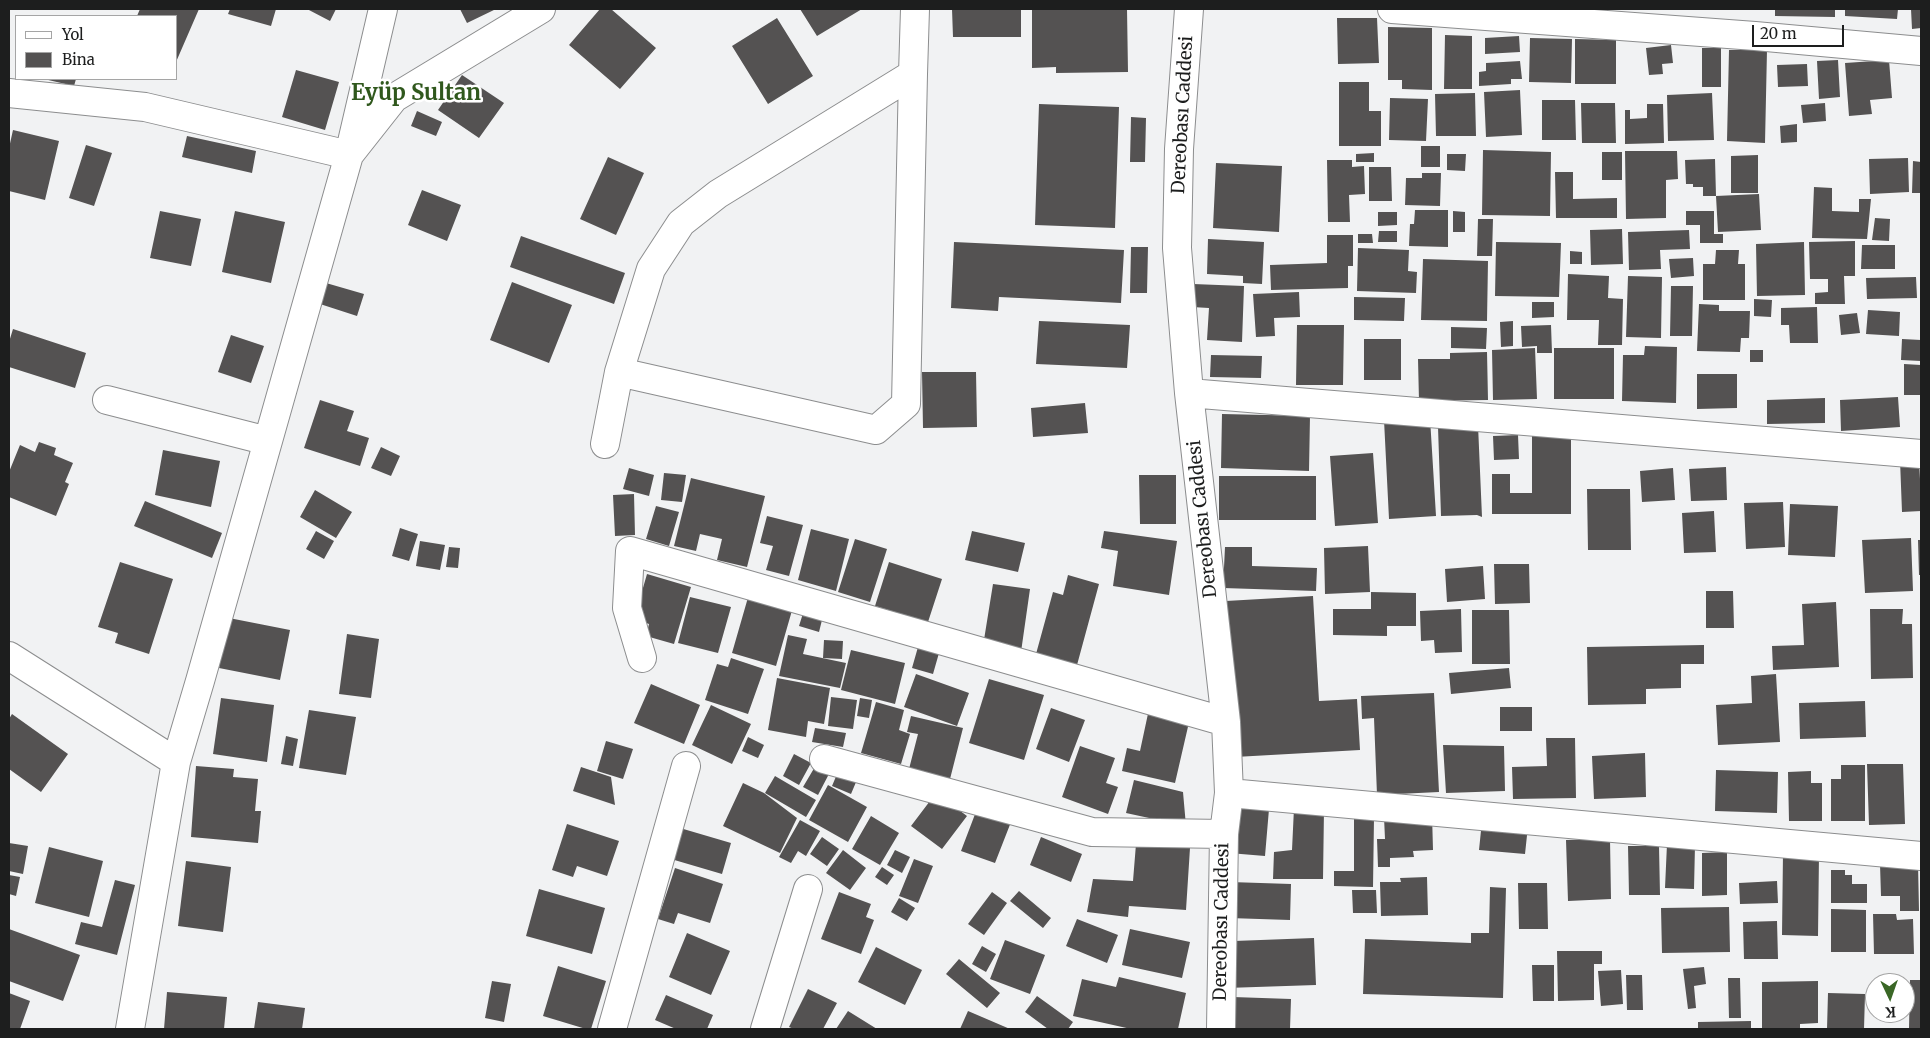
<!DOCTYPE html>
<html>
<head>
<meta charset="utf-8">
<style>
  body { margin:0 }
  #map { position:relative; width:1930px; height:1038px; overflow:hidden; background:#f1f2f3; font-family:Merriweather,serif }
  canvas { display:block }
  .frame { position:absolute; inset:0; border:10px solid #1d1e1e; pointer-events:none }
  .legend { position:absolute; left:15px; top:15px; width:162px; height:65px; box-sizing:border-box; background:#fff; border:1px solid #a5a5a5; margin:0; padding:6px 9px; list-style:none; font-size:15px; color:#1d1e1e }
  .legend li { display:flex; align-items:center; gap:10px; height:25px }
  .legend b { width:25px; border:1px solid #a5a5a5 }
  .north { position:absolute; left:1865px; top:973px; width:50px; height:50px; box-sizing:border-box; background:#fff; border:1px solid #a5a5a5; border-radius:50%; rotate:177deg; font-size:14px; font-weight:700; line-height:20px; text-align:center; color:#1d1e1e }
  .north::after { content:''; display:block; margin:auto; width:18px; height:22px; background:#3a6726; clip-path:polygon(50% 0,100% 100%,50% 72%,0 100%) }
  .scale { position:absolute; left:1752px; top:25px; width:92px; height:22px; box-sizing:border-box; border:2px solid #1d1e1e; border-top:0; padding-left:6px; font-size:15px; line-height:18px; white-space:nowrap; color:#1d1e1e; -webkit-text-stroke:4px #fff; paint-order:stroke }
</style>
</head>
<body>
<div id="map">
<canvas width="1930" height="1038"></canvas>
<div class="frame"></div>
<ul class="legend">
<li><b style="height:6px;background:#fff"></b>Yol</li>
<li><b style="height:14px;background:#545252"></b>Bina</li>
</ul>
<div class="north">K</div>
<div class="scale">20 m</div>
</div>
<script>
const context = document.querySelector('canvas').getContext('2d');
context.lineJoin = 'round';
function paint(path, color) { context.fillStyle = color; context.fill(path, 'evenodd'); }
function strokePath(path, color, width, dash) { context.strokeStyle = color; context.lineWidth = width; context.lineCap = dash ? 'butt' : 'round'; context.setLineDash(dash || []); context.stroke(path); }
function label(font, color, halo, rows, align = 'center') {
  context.font = font + ' Merriweather,serif'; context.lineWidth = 5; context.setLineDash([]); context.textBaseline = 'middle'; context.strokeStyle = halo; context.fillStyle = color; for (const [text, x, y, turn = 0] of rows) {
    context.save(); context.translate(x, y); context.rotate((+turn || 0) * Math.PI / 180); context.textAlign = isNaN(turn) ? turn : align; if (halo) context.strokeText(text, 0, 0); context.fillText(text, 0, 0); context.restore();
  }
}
paint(new Path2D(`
  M140,9H199L176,62V16H137Z
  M230,9H276L271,26L228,14Z
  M307,9H336L330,21Z
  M460,9H496L467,23Z
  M600,9H611L656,48L620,89L569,45Z
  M800,9H862L817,36Z
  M952,9H1021V37H953Z
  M1032,9H1127L1128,72L1056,73V67L1032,68Z
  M1775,9H1835V17L1775,16Z
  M1845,9H1898L1897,19L1845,16Z
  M1911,9H1921V28L1912,29Z
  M777,18L813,76L768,104L732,46Z
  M1337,18H1377L1379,63L1338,64Z
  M1388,27L1432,28V90L1402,89V80H1388Z
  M1445,35L1472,36V89H1444Z
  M1519,36L1520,52L1485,54V38Z
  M1530,38L1572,39L1571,83L1529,82Z
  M1575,39L1616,40V84H1575Z
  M1671,45L1673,63L1662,64L1663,74L1649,75L1646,48Z
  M1702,48H1721V87H1702Z
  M1729,50H1767L1765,143L1727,141Z
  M1838,60L1840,97L1819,99L1817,61Z
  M1889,60L1892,98L1870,100L1872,114L1849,116L1845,63Z
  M1520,61L1522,79H1511V84L1479,86V72L1486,71V63Z
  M1807,64L1808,86L1778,87L1777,65Z
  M296,70L339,82L325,130L282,117Z
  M462,75L504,103L479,138L438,110Z
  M44,79H76L74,86Z
  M1339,82H1369V111H1381V146H1339Z
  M1520,90L1522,135L1486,137L1484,92Z
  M1475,93L1476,136H1436L1435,94Z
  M1712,93L1714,140L1668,141L1667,95Z
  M1390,98L1428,99L1426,141L1389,140Z
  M1542,100H1575L1576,140H1542Z
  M1581,103H1615L1616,143H1582Z
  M1825,103L1826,121L1803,123L1801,105Z
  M1039,104L1119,107L1115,228L1035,225Z
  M1647,104H1663L1664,143L1625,144V110H1630V119L1647,118Z
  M417,111L442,122L436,136L411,126Z
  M1131,117L1146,118L1145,162H1130Z
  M1797,124V142L1781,143L1780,126Z
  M13,130L59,141L45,200L9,191V148Z
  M187,136L256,151L252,173L182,157Z
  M86,145L112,153L94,206L69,198Z
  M1421,146H1440V167H1421Z
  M1483,150L1551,152L1550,216L1482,215Z
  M1625,151H1677L1678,179L1666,180V218L1626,219Z
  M1602,152H1622V180H1602Z
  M1374,153V162H1356V154Z
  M1447,154H1466L1465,171L1447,170Z
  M1758,155V193H1731V156Z
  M608,157L644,173L616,235L580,219Z
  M1908,158L1909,192L1870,194L1869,159Z
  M1715,159L1716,196H1703V187H1693V184H1686L1685,160Z
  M1327,160H1352V167L1364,166L1365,194L1349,195L1350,222H1328Z
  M1913,161L1921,162V193H1912Z
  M1216,163L1282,166L1279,232L1213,228Z
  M1369,167H1391L1392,201H1369Z
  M1555,172H1573V199L1617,198V218H1556Z
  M1422,173H1441L1440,206L1405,205L1406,178H1422Z
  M1814,187L1832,188V211L1859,212V199H1871L1867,239L1812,238Z
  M422,190L461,205L447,241L408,225Z
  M1759,194L1761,230L1718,232L1716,196Z
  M1415,210H1448V247L1409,246L1410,224H1414Z
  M160,211L201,219L191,266L150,258Z
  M235,211L285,222L271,283L222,272Z
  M1453,211L1465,212V232H1453Z
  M1686,211H1714V234H1723V243H1700V225H1686Z
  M1378,212H1397V225L1378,226Z
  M1875,218L1890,219L1889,241L1872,240Z
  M1478,219H1493L1492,256H1477Z
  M1622,229L1623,264L1591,265L1590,230Z
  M1689,230L1690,249L1660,250L1661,269L1629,270L1628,232Z
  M1379,231H1397V242H1378Z
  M1358,234H1372L1373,243H1358Z
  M1327,235H1353V266H1348V288L1271,290L1270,265L1327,263Z
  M521,236L625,273L614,304L510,267Z
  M1208,239L1264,242L1262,284L1243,283V276L1207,274Z
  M1855,241V276H1844L1845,304H1815V293L1828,292V279H1810L1809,242Z
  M954,242L1124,250L1121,303L999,297L998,311L951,308Z
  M1496,242L1561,243L1559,297L1495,296Z
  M1804,242L1805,295L1757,296L1756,244Z
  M1862,245H1895V269H1861Z
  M1131,247H1148L1147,293H1130Z
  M1358,248L1409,250L1408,271L1417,272L1416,293L1357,291Z
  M1716,250H1739L1738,264H1745V300H1703V264H1715Z
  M1570,251L1582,252V264H1570Z
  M1693,258L1694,276L1671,278L1669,259Z
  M1423,259L1488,261L1487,321L1421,320Z
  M1568,274L1609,276L1608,298L1623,299L1622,345H1598L1599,320H1567Z
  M1628,276L1662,277L1661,338L1626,337Z
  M1916,277L1917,298L1867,299L1866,278Z
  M512,282L572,305L549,363L490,340Z
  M326,283L364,294L357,316L320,304Z
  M1193,284L1244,286L1242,342L1207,340L1209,308L1192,307Z
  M1671,286H1693L1692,336H1670Z
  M1299,292L1300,317L1274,318L1275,336L1256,337L1253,294Z
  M1354,297L1405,298L1404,321L1354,320Z
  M1754,299L1772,300L1771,317L1754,316Z
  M1532,302H1554V317L1532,318Z
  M1699,304L1719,305V311H1750L1749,338H1741L1740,352L1697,351Z
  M1817,307L1818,343H1790L1789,325H1781V308Z
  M1868,310L1900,312L1899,336L1866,334Z
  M1857,313L1860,333L1841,335L1839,315Z
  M1039,321L1130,325L1127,368L1036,364Z
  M1513,321V346L1501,347L1500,322Z
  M1297,325H1344L1343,385H1296Z
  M1551,325L1552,353H1537V346L1522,347L1521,326Z
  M1451,327L1487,328L1486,349L1451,348Z
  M13,329L86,353L75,388L9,367V342Z
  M231,335L264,346L251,383L218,372Z
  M1364,339H1401V380H1364Z
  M1902,339L1921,340V361L1901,360Z
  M1645,346L1677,347L1676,403L1622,401L1623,355H1644Z
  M1535,348L1537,399L1493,400L1492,350Z
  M1554,348H1614V399H1554Z
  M1750,350H1763V362H1750Z
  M1487,352L1488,400L1419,401L1418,359H1450V353Z
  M1211,355L1262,356L1261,378L1210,377Z
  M1904,364L1921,365V395H1904Z
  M922,372H976L977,427L923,428Z
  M1697,374H1737V408L1697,409Z
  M1898,397L1900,427L1841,431L1840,400Z
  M1825,398V423L1767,424V400Z
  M320,400L354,411L347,431L369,438L360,466L304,448Z
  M1085,403L1088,433L1033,437L1031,408Z
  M1222,414L1310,416L1309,471L1221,468Z
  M1430,418L1436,516L1389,519L1384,420Z
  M1478,425L1482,517L1477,515L1441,516L1438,427Z
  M1518,435L1519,459L1494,460L1493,436Z
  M1532,435H1571V514H1492V474H1510V493H1532Z
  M39,442L56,448L54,455L73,463L65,482L69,484L56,516L9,497V472L20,445L35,452Z
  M381,447L400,456L391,476L371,468Z
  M163,450L220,461L211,507L155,495Z
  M1373,453L1378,523L1335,526L1330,456Z
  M1900,460H1919L1920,479H1921V511L1902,512Z
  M1726,467L1727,500L1691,501L1689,469Z
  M629,468L654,475L649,496L623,489Z
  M1673,468L1675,500L1642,502L1640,471Z
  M664,473L686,475L682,502L661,500Z
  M1139,475H1176V524H1140Z
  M1219,476H1316V520H1219Z
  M691,478L765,496L747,567L717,560L722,539L700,534L696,551L674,546Z
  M1587,489H1630L1631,550H1588Z
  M315,490L352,512L336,538L300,517Z
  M634,494L635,535L615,536L613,495Z
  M145,501L222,533L212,558L134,526Z
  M1783,502L1785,547L1746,549L1744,503Z
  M1790,504L1838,506L1835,557L1788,555Z
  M656,506L679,512L669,546L646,539Z
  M1714,511L1716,552L1684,553L1682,513Z
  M767,516L803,525L789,576L766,570L773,546L760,543Z
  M400,528L418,534L409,561L392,556Z
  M811,529L849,539L836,591L798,580Z
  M316,531L334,541L324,559L306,549Z
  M972,531L1025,543L1018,572L965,560Z
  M1104,531L1177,541L1169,595L1113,586L1118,551L1101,548Z
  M1911,538L1913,591L1865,593L1862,540Z
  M855,539L887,549L870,602L838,592Z
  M1918,540H1921V575H1919Z
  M420,541L445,545L440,570L416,566Z
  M1368,546L1370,592L1325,594L1324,548Z
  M449,547L460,548L458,568L446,567Z
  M1225,547H1252V566L1317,568L1316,591L1223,588Z
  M120,562L173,579L149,654L115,643L118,633L98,627Z
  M889,562L942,579L928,622L875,606Z
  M1494,564H1529L1530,603L1495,604Z
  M1483,566L1485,599L1447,602L1445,569Z
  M647,574L691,587L674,644L646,636L649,624L634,619Z
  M1068,575L1099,584L1077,665L1036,654L1053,592L1063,595Z
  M993,584L1030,589L1021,652L983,646Z
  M1706,591H1733L1734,628H1706Z
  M1371,592L1416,593V626H1387V636L1333,635V609H1371Z
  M749,594L793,607L776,666L732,653Z
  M1313,596L1319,701L1357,699L1360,750L1235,757L1226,601Z
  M690,597L731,607L718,653L678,643Z
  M1836,602L1839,667L1773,670L1772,646L1804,645L1802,604Z
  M805,607L824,612L819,632L799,626Z
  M1461,609L1462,652L1435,653L1434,640L1421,641L1420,611Z
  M1870,609H1903L1902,624H1912L1913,678L1871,679Z
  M1472,610H1509L1510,664H1472Z
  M229,618L290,630L280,680L219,668Z
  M347,634L379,639L371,698L339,694Z
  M788,635L807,639L803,654L846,663L840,688L779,676Z
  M824,640L843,641L842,659L823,658Z
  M920,640L941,646L933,674L912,668Z
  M1704,645V664H1681V688L1646,689V704L1588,705L1587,647Z
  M851,650L905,663L895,704L841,690Z
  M731,658L764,669L748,714L705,700L717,664L728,667Z
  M1509,668L1511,688L1451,694L1449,673Z
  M916,674L969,693L957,726L904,707Z
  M1776,674L1780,742L1718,745L1716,705L1752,703L1751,676Z
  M777,678L830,688L824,724L808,721L806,737L768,730Z
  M989,679L1044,695L1024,760L969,743Z
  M651,684L700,705L684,744L634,723Z
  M1434,693L1439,792L1377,795L1374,718L1362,719L1361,696Z
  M831,697L857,700L853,729L828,726Z
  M221,698L274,705L267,762L213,754Z
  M860,698L872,700L869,718L857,716Z
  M1865,701L1866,737L1800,739L1799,703Z
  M876,702L904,710L899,730L910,734L901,764L861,753Z
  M711,705L751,724L732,764L692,745Z
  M1500,707H1532V731H1500Z
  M1051,708L1085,720L1069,762L1036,749Z
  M1149,709L1190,718L1175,783L1122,771L1127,748L1140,751Z
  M309,710L356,717L346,775L299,768Z
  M12,714L68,754L41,792L9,769V719Z
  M911,716L963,728L950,779L909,769L918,734L907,732Z
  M815,728L846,733L843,747L812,742Z
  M286,736L298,739L293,766L281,764Z
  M748,737L764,745L758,758L742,751Z
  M1546,738H1575L1576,798L1513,799L1512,767L1547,766Z
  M606,741L633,749L623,779L597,771Z
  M1443,745L1504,746L1505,791L1446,793Z
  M1080,746L1115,758L1106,783L1118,787L1108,814L1062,797Z
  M1645,753L1646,797L1594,799L1592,756Z
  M794,754L811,763L799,785L783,776Z
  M1867,764H1903L1905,824L1869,825Z
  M816,765L830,772L818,795L803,787Z
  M1841,765H1865V821H1831V779H1841Z
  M196,766L234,769L233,777L258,779L255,811H261L258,843L191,837Z
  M581,767L611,777L615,805L573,791Z
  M840,767L859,775L851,794L832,786Z
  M1716,770L1778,772L1777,813L1715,811Z
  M1811,771V783H1822V821H1789L1788,772Z
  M775,776L816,800L806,817L765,793Z
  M1134,780L1183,792L1186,826L1126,813Z
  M743,783L764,793L797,818L780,853L723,826Z
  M828,785L867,807L848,842L809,820Z
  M936,793L967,816L942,849L911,826Z
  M1233,806L1269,809L1265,856L1229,853Z
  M1294,808L1324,809L1323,879H1273L1274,852L1292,850Z
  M977,809L1011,822L995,863L961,851Z
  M1432,814L1433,850L1413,851L1414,857L1390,858V867H1378L1377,839H1385L1384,817Z
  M871,816L899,833L880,865L852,849Z
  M1354,817L1374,818L1373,887L1334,886V871H1354Z
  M800,820L820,831L806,856L798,851L791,863L779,857Z
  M1482,821L1528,826L1525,854L1479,850Z
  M567,824L619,841L607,876L577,866L573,877L552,870Z
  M680,828L731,843L722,874L671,859Z
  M822,837L839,849L827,866L810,854Z
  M1041,837L1082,854L1071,882L1030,865Z
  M1610,839L1611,899L1568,901L1566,840Z
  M9,843L28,846L23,874L9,871Z
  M1136,844L1190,848L1186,910L1129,906L1128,917L1087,912L1093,879L1133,881Z
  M1667,844L1695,845L1694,889L1665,888Z
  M1628,846H1659L1660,895H1629Z
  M49,847L103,861L89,917L35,903Z
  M843,850L866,868L850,890L826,873Z
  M895,850L910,857L902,873L887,865Z
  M1727,852V895L1702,896V853Z
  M1783,853L1819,854L1818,936L1782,935Z
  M914,859L933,866L918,903L899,896Z
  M186,861L231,867L223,932L178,926Z
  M1918,863L1919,911H1900V896H1881L1880,864Z
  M882,867L894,875L887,885L875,877Z
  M675,868L723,884L710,923L678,913L674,924L658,919Z
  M1831,870H1845V875H1852V884H1867V903H1831Z
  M9,875L20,877L16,896L9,894Z
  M1427,877L1428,915L1381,916L1380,882H1401L1400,878Z
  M115,880L135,885L117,955L75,944L81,922L102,927Z
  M1777,881L1778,903L1740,904L1739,883Z
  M1230,882L1291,884L1290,920L1229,918Z
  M1518,883H1547L1548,929H1519Z
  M1490,887L1506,888L1503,998L1363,994L1365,939L1471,943V933H1489Z
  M539,889L605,908L592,954L526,936Z
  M1352,890H1376L1377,913H1353Z
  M1019,891L1051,918L1043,928L1010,901Z
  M839,892L871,904L866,917L874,920L861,954L821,939Z
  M992,892L1007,903L984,935L968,924Z
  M899,898L915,908L907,921L891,912Z
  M1729,907L1730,952L1662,953L1661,908Z
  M1831,909L1866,910V952H1831Z
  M1873,914H1896L1897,920L1913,919L1914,954H1874Z
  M1077,919L1118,935L1107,963L1066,946Z
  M1777,921L1778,959H1744L1743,922Z
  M9,929L80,955L63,1001L9,981Z
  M1130,929L1190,942L1182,978L1122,965Z
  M687,933L730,951L711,995L669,977Z
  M1314,938L1316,985L1226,988L1234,941Z
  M1005,940L1045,955L1030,994L990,979Z
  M982,946L996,954L986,972L972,964Z
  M876,947L922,970L905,1005L858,982Z
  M1557,951H1602V964H1594V1000L1558,1001Z
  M959,959L1000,993L987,1008L946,974Z
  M1532,965H1554V1001H1533Z
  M558,966L606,981L591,1029H586L543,1016Z
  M1704,967L1706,984L1694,986L1696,1008L1688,1009L1683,969Z
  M1621,970L1623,1004L1601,1006L1598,971Z
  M1626,975H1642L1643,1010H1627Z
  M1119,977L1186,993L1178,1029H1131L1073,1016L1082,979L1116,987Z
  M1728,978H1740L1741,1018H1729Z
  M1910,980H1921V1029H1909Z
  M492,981L511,984L504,1022L485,1018Z
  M1818,981V1023L1800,1024V1029H1762V982Z
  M808,989L837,1003L823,1029H794L789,1027Z
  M167,992L227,997L224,1029H164Z
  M9,993L30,1001L20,1029H9Z
  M1828,993L1865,994L1864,1029H1827Z
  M666,995L713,1015L707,1029H676L655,1020Z
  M1037,996L1073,1022L1068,1029H1048L1025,1012Z
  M1233,997L1291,999L1290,1029H1232Z
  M258,1002L305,1008L302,1029H254Z
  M848,1011L877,1029H836Z
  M968,1011L1010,1029H960Z
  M1751,1021V1029H1698V1022Z`), '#545252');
const minor = new Path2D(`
  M1189,9L1179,149L1177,248L1189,393L1226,722L1229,793L1224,834L1221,1029
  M1392,9L1755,36L1921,51
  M9,93L145,107L349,155L394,98L541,9
  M619,372L876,430L906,404L913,74
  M1189,393L1921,454
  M107,400L268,441
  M605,444L619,372L651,269L681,223L718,194L913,74L915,9
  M9,656L176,762
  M642,658L627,608L630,551L1226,722
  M824,759L1092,832L1224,834
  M1229,793L1921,856
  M130,1029L176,762L200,681L349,155L383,9
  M612,1029L686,766
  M765,1029L808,889`);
strokePath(minor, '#8c8d8e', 30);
strokePath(minor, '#fff', 28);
label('18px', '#1d1e1e', '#fff', [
  ["Dereobası Caddesi",1183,115,-87],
  ["Dereobası Caddesi",1203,519,-96],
  ["Dereobası Caddesi",1222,922,-89]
]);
label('bold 22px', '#30581d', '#fff', [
  ["Eyüp Sultan",416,94]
]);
</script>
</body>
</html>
